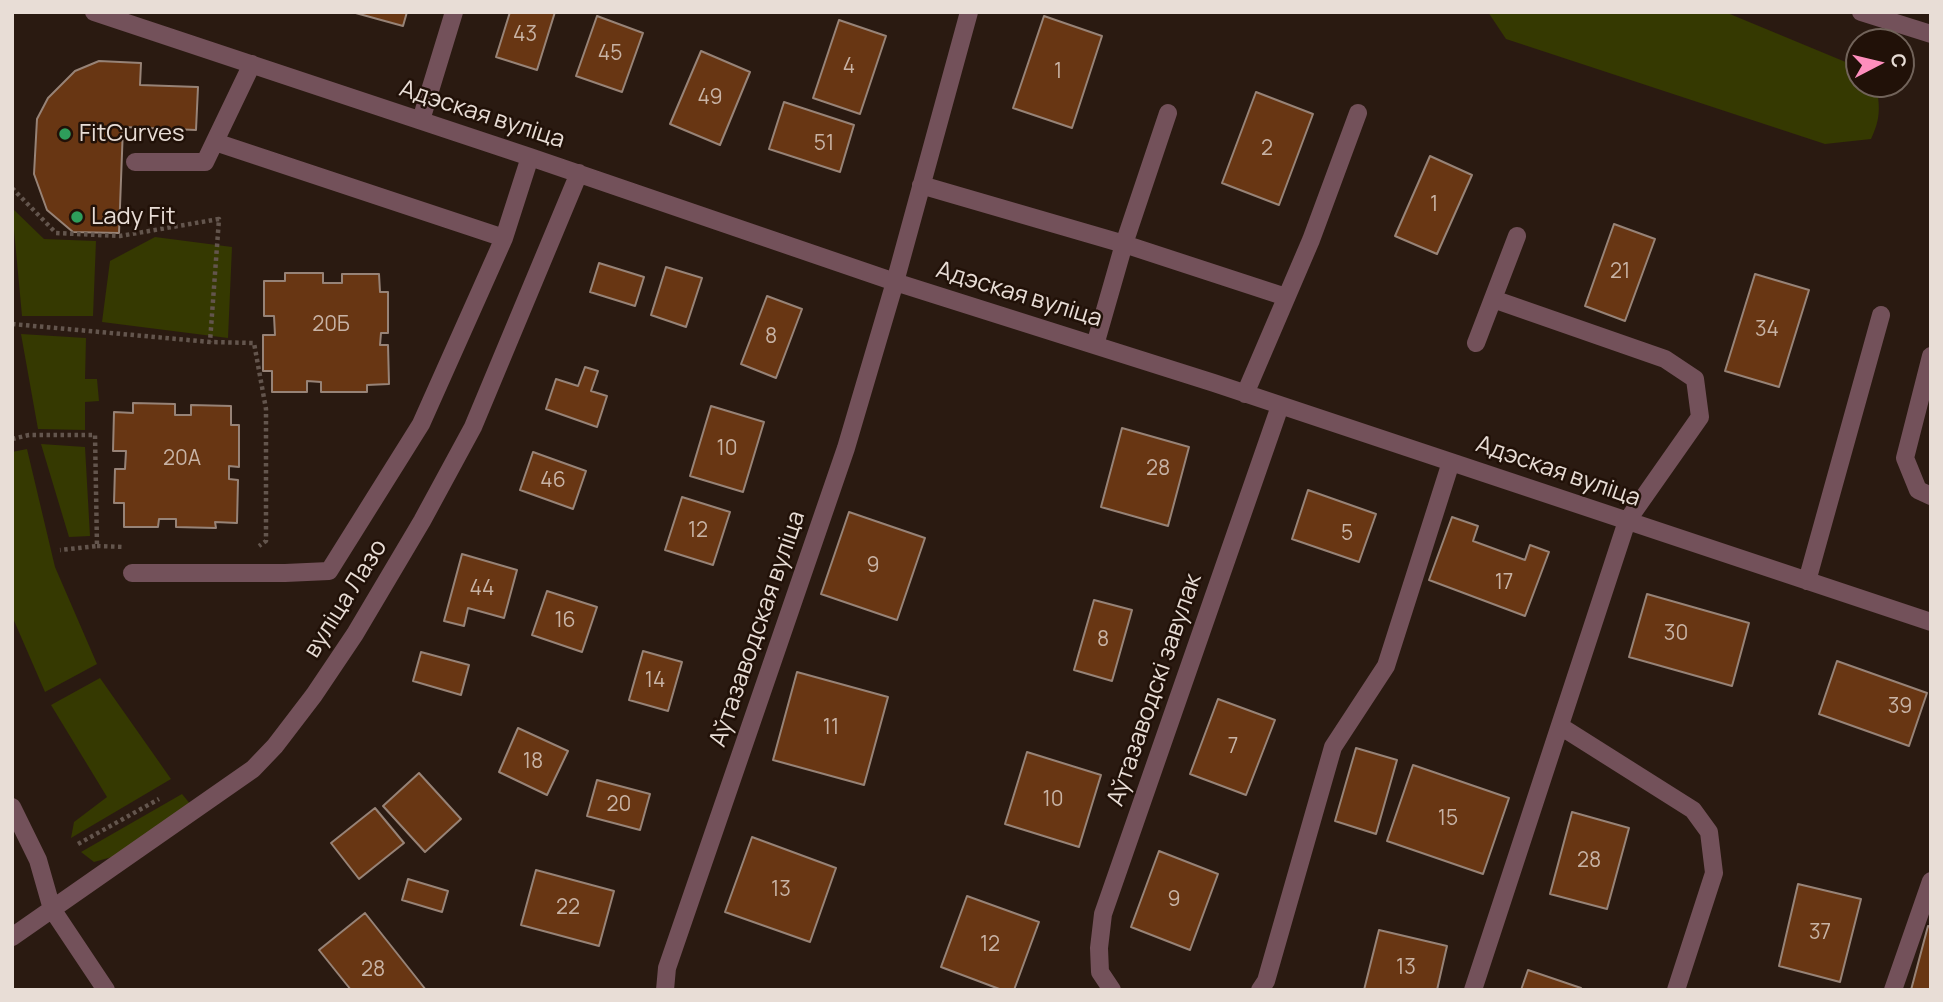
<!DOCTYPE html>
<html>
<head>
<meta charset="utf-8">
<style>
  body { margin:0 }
  #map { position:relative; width:1943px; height:1002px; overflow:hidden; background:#2a1a11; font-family:Manrope,sans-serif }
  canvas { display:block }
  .frame { position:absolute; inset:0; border:14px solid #e8ddd6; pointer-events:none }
  .north { position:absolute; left:1845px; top:28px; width:70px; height:70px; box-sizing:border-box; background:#211108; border:2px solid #71635a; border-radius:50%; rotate:83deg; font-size:19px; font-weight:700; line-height:28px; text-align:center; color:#e8ddd6 }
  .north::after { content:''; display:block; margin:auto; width:24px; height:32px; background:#fe8ebd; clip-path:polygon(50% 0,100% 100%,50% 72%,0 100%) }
</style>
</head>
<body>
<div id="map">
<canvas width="1943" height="1002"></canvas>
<div class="frame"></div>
<div class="north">С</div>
</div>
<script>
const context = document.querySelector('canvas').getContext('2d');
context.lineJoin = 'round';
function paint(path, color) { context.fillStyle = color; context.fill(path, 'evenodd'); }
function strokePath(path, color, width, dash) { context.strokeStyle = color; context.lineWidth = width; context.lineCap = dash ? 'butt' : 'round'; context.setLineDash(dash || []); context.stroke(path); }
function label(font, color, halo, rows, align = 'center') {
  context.font = font + ' Manrope,sans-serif'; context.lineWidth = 5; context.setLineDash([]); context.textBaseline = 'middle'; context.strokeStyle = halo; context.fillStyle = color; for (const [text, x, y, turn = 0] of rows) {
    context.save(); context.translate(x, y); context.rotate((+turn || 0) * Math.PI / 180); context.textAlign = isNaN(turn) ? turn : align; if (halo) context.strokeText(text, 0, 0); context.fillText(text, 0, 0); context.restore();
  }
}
paint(new Path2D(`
  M1488,12H1725L1848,63L1859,71V84H1876C1880,107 1881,118 1871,139L1825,144L1506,39Z
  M12,208L44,239L96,241L93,316H22Z
  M155,237L232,247L228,338L102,322L110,261Z
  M21,334L86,338L85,379H97L99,401L85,402V430L38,429Z
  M41,444L85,447L90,536L69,537Z
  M27,449L55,567L97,664L45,692L12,616V452Z
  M100,678L171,779L71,838L74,822L107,797L51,705Z
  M182,794L191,805L126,853L94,862L81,852Z`), '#353901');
const building = new Path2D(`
  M352,12H407L403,26Z
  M510,12H555L537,70L496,57Z
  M597,16L643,33L622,92L576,76Z
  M1044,16L1102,36L1072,128L1013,108Z
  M839,20L886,36L860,114L813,98Z
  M701,51L750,72L720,145L670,124Z
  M99,61L141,63L140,85L198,87L196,130L123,127L119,233L73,232L47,210L34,174L37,119L48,98L75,71Z
  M1256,92L1313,114L1279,205L1222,183Z
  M784,102L854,125L840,172L769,149Z
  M1430,156L1472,175L1437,254L1395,236Z
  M1614,224L1655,239L1625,321L1585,306Z
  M599,263L644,277L635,306L590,292Z
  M666,267L702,278L686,327L651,315Z
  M285,273H323V283H342V274H379L380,292H388V333H381L380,345H388L389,384L367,385V392H321V382L307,381V392H272V371H263V335H275L274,316H264V281H285Z
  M1755,274L1809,290L1779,387L1725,371Z
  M767,296L802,309L776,378L741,364Z
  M585,367L598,371L591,391L607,396L597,427L546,409L556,379L578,386Z
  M133,403L175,404V415H191V405L231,406V425H239V467L229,466V479L238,480L237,523L215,522L216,528L176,527V519H159L158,527H124V503H114L115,469H125L126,451H113L114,412L133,413Z
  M711,406L764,422L743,492L690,476Z
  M1122,428L1189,447L1168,526L1101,507Z
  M533,452L586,471L573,509L520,490Z
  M1308,490L1376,514L1359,562L1292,539Z
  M682,497L730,512L713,565L665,550Z
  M849,512L925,538L897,620L821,594Z
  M1452,517L1478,526L1473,541L1525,560L1530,545L1549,552L1525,616L1429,580Z
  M462,554L517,570L504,618L468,608L464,626L444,621Z
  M547,591L597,607L582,652L532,635Z
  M1647,594L1749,623L1732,686L1629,657Z
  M1094,600L1132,610L1112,681L1074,670Z
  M643,651L682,662L668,711L629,700Z
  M421,652L469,665L461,695L413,681Z
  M1837,661L1927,693L1909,746L1819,714Z
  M797,672L888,697L864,785L773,760Z
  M1218,699L1275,720L1246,795L1190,774Z
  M518,728L568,751L547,795L499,772Z
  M1356,748L1397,760L1376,834L1335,821Z
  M1027,752L1101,775L1079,847L1005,824Z
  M1413,765L1509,798L1483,874L1387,841Z
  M419,773L461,819L425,852L383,806Z
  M597,780L650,794L640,830L587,816Z
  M375,808L404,843L359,879L331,843Z
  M1572,812L1629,828L1607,909L1550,894Z
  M752,837L836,868L810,942L725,912Z
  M1159,851L1218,874L1190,950L1131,927Z
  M536,870L614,891L599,946L521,925Z
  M408,879L448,891L442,912L402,900Z
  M1798,884L1861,899L1840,982L1779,966Z
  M967,896L1039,922L1014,990H1002L941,967Z
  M365,913L426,990H351L319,950Z
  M1928,926L1931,927V990H1911Z
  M1379,930L1447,946L1437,990H1364Z
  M1528,970L1581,988L1580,990H1521Z`);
paint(building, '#683613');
strokePath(building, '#978377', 2);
strokePath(new Path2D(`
  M12,188L56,233L120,236L219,219L210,342
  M12,324L210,342L254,343L266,409V541L259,546
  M12,439L29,435H95L97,546L60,550
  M97,546L125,547
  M78,844L159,799`), '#63554d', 4.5, [3.5, 3.5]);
strokePath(new Path2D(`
  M94,12L530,157L895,282L1214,383L1931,622
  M1861,12L1931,34
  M421,120L454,12
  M215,142L504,238
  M135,162H205L252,64
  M921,185L1124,244L1286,297
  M1476,343L1517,236
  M1095,345L1124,244L1168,113
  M1931,356L1905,458L1918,490L1931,496
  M1245,394L1311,240L1358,113
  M132,573H285L329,571L421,424L504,238L530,157
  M1807,581L1881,315
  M1560,726L1693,810L1709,832L1714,873L1676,990
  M12,807L38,860L52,909L106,990
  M12,937L253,769L275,746L314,695L355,634L422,521L473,427L579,173
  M665,990L667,968L846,448L895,282L969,12
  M1112,990L1100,972L1099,948L1103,914L1280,406
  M1260,990L1266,981L1333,747L1386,666L1451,462
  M1473,990L1627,521L1700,417L1695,379L1665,359L1493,299
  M1893,990L1931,881`), '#73515a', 18);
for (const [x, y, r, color] of [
  [65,134,7,"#2e9e5b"],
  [77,217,7,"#2e9e5b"]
]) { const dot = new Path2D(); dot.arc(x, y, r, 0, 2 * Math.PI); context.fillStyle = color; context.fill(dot); strokePath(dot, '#211108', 2.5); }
label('21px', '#c8b3a5', null, [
  ["43",525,35],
  ["45",610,54],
  ["4",849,67],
  ["1",1058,72],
  ["49",710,98],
  ["51",824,144],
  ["2",1267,149],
  ["1",1434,205],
  ["21",1620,272],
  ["20Б",331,325],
  ["34",1767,330],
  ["8",771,337],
  ["10",727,449],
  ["20А",182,459],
  ["28",1158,469],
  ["46",553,481],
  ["12",698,531],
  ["5",1347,534],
  ["9",873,566],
  ["17",1504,583],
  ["44",482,589],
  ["16",565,621],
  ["30",1676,634],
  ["8",1103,640],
  ["14",655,681],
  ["39",1900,707],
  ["11",831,728],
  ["7",1233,747],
  ["18",533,762],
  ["10",1053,800],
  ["20",619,805],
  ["15",1448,819],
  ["28",1589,861],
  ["13",781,890],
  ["9",1174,900],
  ["22",568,908],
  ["37",1820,933],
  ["12",990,945],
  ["13",1406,968],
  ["28",373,970]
]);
label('24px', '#e8ddd6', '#211108', [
  ["Адэская вуліца",482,115,18],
  ["Адэская вуліца",1019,295,17],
  ["Адэская вуліца",1558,472,19],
  ["вуліца Лазо",346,599,-58],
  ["Аўтазаводская вуліца",758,629,-71],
  ["Аўтазаводскі завулак",1155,690,-71]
]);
label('24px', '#e8ddd6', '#211108', [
  ["FitCurves",79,134],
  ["Lady Fit",91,217]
], 'left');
</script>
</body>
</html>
